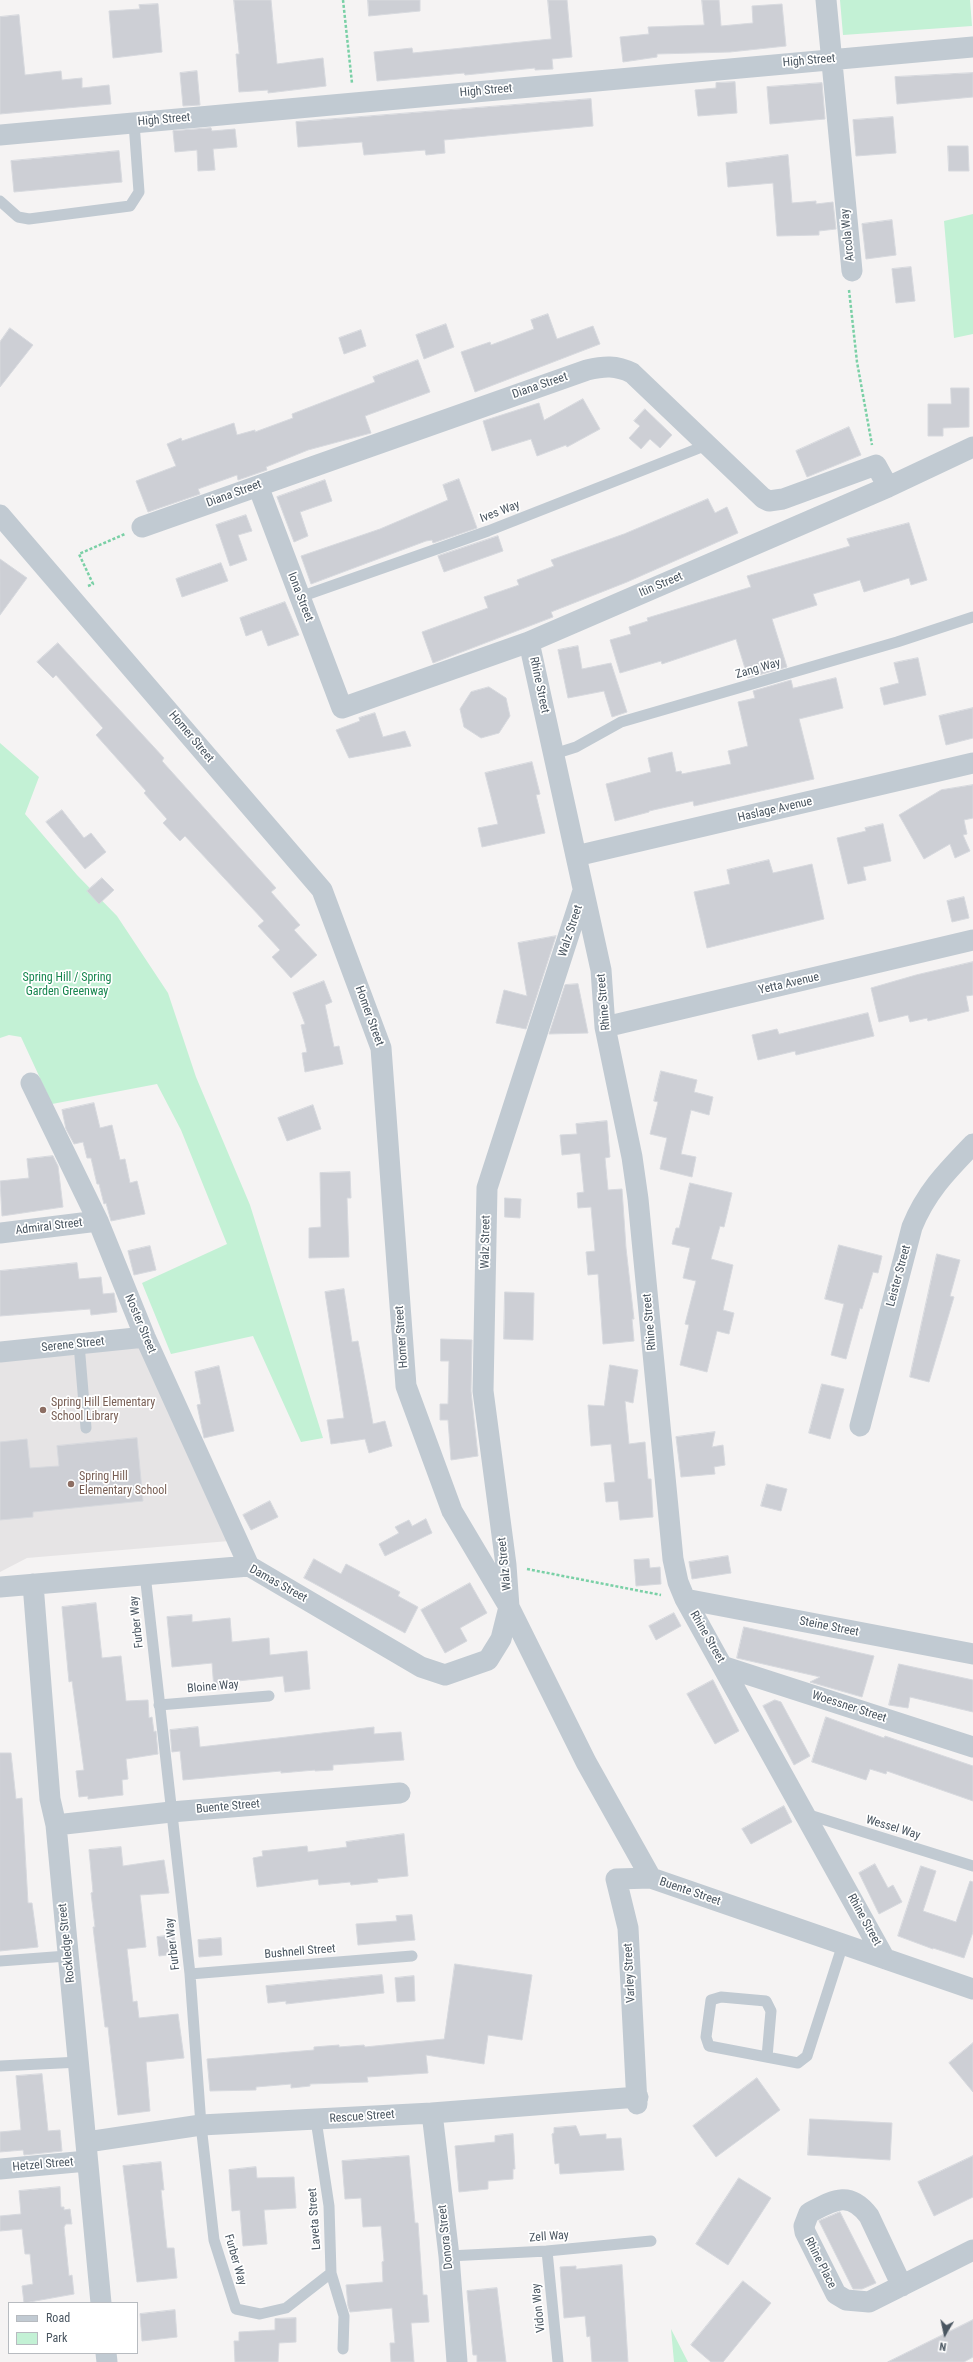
<!DOCTYPE html>
<html>
<head>
<meta charset="utf-8">
<style>
  body { margin:0 }
  #map { position:relative; width:973px; height:2362px; overflow:hidden; background:#f5f3f3; font-family:"Roboto Condensed",sans-serif }
  canvas { display:block }
  .legend { position:absolute; left:8px; top:2302px; width:130px; height:52px; box-sizing:border-box; background:#fff; border:1px solid #b7bbc0; margin:0; padding:5px 7px; list-style:none; font-size:12px; color:#4a5661 }
  .legend li { display:flex; align-items:center; gap:8px; height:20px }
  .legend b { width:20px; border:1px solid #b7bbc0 }
  .north { position:absolute; left:925px; top:2314px; width:40px; height:40px; -webkit-text-stroke:3px #fff; paint-order:stroke; rotate:189deg; font-size:11px; font-weight:700; line-height:16px; text-align:center; color:#4a5661 }
  .north::after { content:''; display:block; margin:auto; width:14px; height:18px; background:#4a5661; clip-path:polygon(50% 0,100% 100%,50% 72%,0 100%) }
</style>
</head>
<body>
<div id="map">
<canvas width="973" height="2362"></canvas>
<ul class="legend">
<li><b style="height:5px;background:#c1cad2"></b>Road</li>
<li><b style="height:11px;background:#c3f1d5"></b>Park</li>
</ul>
<div class="north">N</div>
</div>
<script>
const context = document.querySelector('canvas').getContext('2d');
context.lineJoin = 'round';
function paint(path, color) { context.fillStyle = color; context.fill(path, 'evenodd'); }
function strokePath(path, color, width, dash) { context.strokeStyle = color; context.lineWidth = width; context.lineCap = dash ? 'butt' : 'round'; context.setLineDash(dash || []); context.stroke(path); }
function label(font, color, halo, rows, align = 'center') {
  context.font = font + ' "Roboto Condensed",sans-serif'; context.lineWidth = 3.5; context.setLineDash([]); context.textBaseline = 'middle'; context.strokeStyle = halo; context.fillStyle = color; for (const [text, x, y, turn = 0] of rows) {
    context.save(); context.translate(x, y); context.rotate((+turn || 0) * Math.PI / 180); context.textAlign = isNaN(turn) ? turn : align; if (halo) context.strokeText(text, 0, 0); context.fillText(text, 0, 0); context.restore();
  }
}
paint(new Path2D(`
  M141,1347L229,1541L27,1558L0,1572V1360Z`), '#e6e4e5');
paint(new Path2D(`
  M840,0H970L972,26L843,35Z
  M973,214V334L954,338L944,221Z
  M0,743L39,777L25,814L77,875L117,916L168,993L196,1077L250,1205L323,1438L301,1442L253,1336L171,1354L142,1283L227,1244L181,1130L157,1084L52,1104L21,1037L9,1035L0,1038Z
  M671,2329L688,2362H674Z`), '#c3f1d5');
const building = new Path2D(`
  M234,0H271L277,64L323,58L326,86L268,93V90L239,92L236,54H239Z
  M368,0H420V11L369,16Z
  M548,0H567L572,57L552,59L553,69L535,70V68L465,75L464,73L377,81L374,52L412,48L413,53L551,39Z
  M702,0H719L721,26L753,23L752,6L782,4L786,46L730,52L657,54V57L623,62L620,37L649,34L648,27L704,25Z
  M158,4L162,52L113,58L109,11L140,9L139,5Z
  M19,15L25,75L61,71L62,80L82,78V88L109,85L111,104L0,114V17Z
  M197,71L200,105L183,106L180,73Z
  M973,73V97L897,104L895,77Z
  M735,82L737,113L698,116L695,90L716,88V83Z
  M822,83L825,119L770,124L767,87Z
  M591,99L593,126L444,140L445,153L426,155L425,150L364,155L362,142L298,147L296,122Z
  M893,117L896,153L856,156L853,120Z
  M211,128L212,131L235,129L237,147L213,149L215,170L198,171L197,150L175,152L173,131Z
  M948,146H968L969,171H949Z
  M119,151L122,182L14,192L11,161Z
  M788,155L792,203L816,201V204L833,202L836,229L819,231V235L777,236L773,183L728,187L726,163Z
  M892,220L896,255L866,259L862,224Z
  M911,267L915,301L896,303L892,269Z
  M548,314L557,339L593,326L600,344L475,392L461,352L490,342L491,345L534,329L531,320Z
  M446,324L454,347L424,359L416,335Z
  M10,328L33,345L0,387V342Z
  M361,330L366,346L344,354L339,338Z
  M418,360L430,392L365,416L371,433L308,450L266,467L267,470L238,480L237,475L198,489L200,494L148,512L136,481L176,466L167,444L181,438L182,441L234,423L237,435L255,430V432L293,418L292,414L375,382L373,377Z
  M951,388H969V427L943,428V436H928V404H951Z
  M583,399L600,429L567,447L566,445L537,456L531,439L492,451L483,421L539,403L544,420Z
  M645,409L672,435L660,448L650,439L641,449L629,438L640,426L634,421Z
  M849,427L861,455L807,477L796,451Z
  M459,479L477,528L433,543L432,540L426,541L311,584L301,556L380,529L448,500L443,485Z
  M325,480L332,501L300,512L308,536L294,542L277,497Z
  M708,499L715,513L727,507L738,533L627,582L551,612L553,617L433,663L422,632L488,608L484,597L519,585L517,580L554,566L551,560L624,534Z
  M246,515L252,531L238,535L247,560L230,566L216,525Z
  M909,523L927,580L911,585L909,578L864,592L860,580L813,594L817,605L772,619L787,667L748,678L736,639L662,664L661,661L620,673L610,640L631,634L629,627L648,621L647,618L751,587L747,576L850,546L847,539Z
  M498,536L503,551L444,572L438,556Z
  M0,559L27,578L0,615Z
  M221,563L228,581L182,597L176,579Z
  M285,602L299,635L268,646L262,630L246,636L240,618Z
  M58,643L164,758L162,761L276,888L271,892L300,925L294,930L317,955L291,978L272,957L280,950L258,926L264,921L185,836L180,841L163,823L167,819L144,793L146,791L96,735L103,728L56,675L53,678L37,662Z
  M578,646L582,669L611,663L627,712L612,717L604,691L568,698L558,650Z
  M918,658L926,695L884,705L880,688L899,683L894,663Z
  M836,678L843,708L799,719L814,779L694,806L693,801L649,811V812L615,821L606,784L651,772L648,758L672,752L676,772L681,771L682,774L731,764L728,751L748,746L738,702L755,698L753,691L791,680L793,688Z
  M489,687L506,698L510,716L499,733L481,738L464,727L460,709L471,692Z
  M973,708V738L946,745L939,716Z
  M375,713L383,737L405,731L411,746L349,758L336,730L360,721L359,718Z
  M532,762L540,794L536,795L545,833L482,847L478,828L498,824L485,773Z
  M973,785V818L964,820L967,834L963,835L970,851L955,858L950,844L924,859L899,815L941,790Z
  M62,810L84,838L91,833L106,852L85,869L46,822Z
  M883,824L891,861L863,867L866,880L848,884L837,838L866,831L865,828Z
  M769,860L773,873L812,864L824,919L707,948L694,892L730,884L727,870Z
  M102,878L114,890L99,904L87,891Z
  M964,897L969,918L952,922L947,901Z
  M556,936L526,1029L496,1023L504,990L527,996L518,943Z
  M973,962V995L966,996L969,1011L928,1021L927,1018L910,1022L908,1015L879,1022L871,988L916,975Z
  M324,981L332,1002L325,1005L334,1047L339,1046L343,1064L305,1072L302,1053L307,1052L301,1025L305,1024L293,993Z
  M578,984L588,1033L549,1034L565,985Z
  M868,1013L874,1036L796,1055L795,1051L758,1060L752,1035L777,1029L779,1034Z
  M661,1071L697,1080L694,1092L713,1097L709,1115L691,1110L681,1154L696,1157L692,1177L660,1169L667,1138L650,1134L658,1102L654,1101Z
  M94,1103L100,1128L112,1125L120,1160L125,1159L130,1183L137,1181L145,1214L111,1221L106,1203L104,1204L99,1184H97L91,1158H87L83,1142L74,1144L66,1129L62,1110Z
  M313,1105L321,1129L287,1141L278,1118Z
  M607,1121L610,1157L605,1158L608,1190L622,1189L626,1248L634,1319H632L634,1341L603,1344L598,1274L588,1275L586,1252L595,1251L591,1207L578,1208L577,1193L584,1192L580,1153L562,1155L560,1135L577,1134L576,1124Z
  M53,1156L58,1166L63,1207L2,1216L0,1181L29,1178L27,1159Z
  M350,1172L351,1198H347L349,1257L309,1258V1228L321,1227L320,1173Z
  M690,1183L732,1193L724,1227L720,1226L711,1259L733,1265L723,1310L734,1313L729,1334L717,1331L707,1372L680,1365L689,1325L685,1324L696,1281L683,1278L690,1248L672,1244L676,1228H679Z
  M505,1198L521,1199L520,1218L505,1217Z
  M839,1245L882,1256L878,1273L873,1272L862,1309L860,1308L846,1359L831,1355L844,1304L825,1299Z
  M150,1246L156,1270L134,1275L128,1251Z
  M937,1254L960,1260L950,1296L954,1297L929,1382L910,1377Z
  M77,1263L79,1279L101,1277L103,1294L114,1293L117,1312L91,1315L90,1309L0,1316V1271Z
  M344,1289L352,1342L358,1341L373,1424L385,1421L392,1446L369,1453L365,1439L331,1444L327,1420L344,1418L325,1292Z
  M505,1292L534,1293L533,1340L504,1339Z
  M441,1339L472,1340L471,1391L478,1456L451,1460L448,1420H440V1404H448L449,1361H441Z
  M610,1365L638,1370L633,1403L625,1401L629,1444L645,1442L648,1479H651L653,1517L620,1520L618,1501L606,1502L604,1483L615,1482L611,1444L591,1446L588,1405L604,1406Z
  M219,1366L234,1431L204,1438L197,1405L201,1404L195,1372Z
  M822,1384L844,1389L830,1439L809,1433Z
  M715,1432L712,1447L723,1445L725,1465L714,1467L715,1474L681,1477L676,1437Z
  M137,1438L143,1501L33,1512V1517L0,1520V1442L27,1439L30,1468L59,1466L57,1446Z
  M767,1484L787,1489L781,1511L761,1506Z
  M270,1501L278,1517L251,1530L243,1515Z
  M426,1519L432,1533L385,1556L379,1544L399,1533L395,1527L409,1520L412,1526Z
  M728,1556L731,1573L692,1579L689,1562Z
  M314,1559L341,1574L346,1564L400,1592L398,1596L418,1607L405,1633L304,1578Z
  M649,1559L650,1568L660,1567L661,1584L636,1586L634,1560Z
  M470,1583L487,1613L460,1628L467,1641L445,1653L421,1610Z
  M96,1603L102,1658L121,1656L126,1701L148,1700L149,1718L152,1717L154,1732L156,1731L158,1754L126,1759L128,1779L122,1780L123,1795L88,1799V1796L79,1797L76,1771L84,1770L72,1681L69,1682L62,1607Z
  M674,1613L681,1626L656,1640L649,1626Z
  M192,1615V1622L230,1618L232,1642L269,1638L270,1655L307,1651L310,1689L285,1692L283,1676L238,1681L239,1688L214,1690L212,1663L172,1667L167,1617Z
  M744,1627L874,1656L862,1697L810,1682L820,1677L737,1658Z
  M899,1664L973,1680V1712L910,1697L908,1708L889,1705Z
  M713,1680L739,1731L715,1744L687,1694Z
  M775,1700L781,1702L810,1756L794,1765L763,1706Z
  M826,1717L884,1738L885,1736L973,1766V1801L887,1771L886,1774L870,1769L866,1780L812,1762Z
  M198,1727L200,1747L374,1727V1734L401,1732L404,1760L333,1765V1770L315,1771V1770L281,1773V1771L183,1780L180,1751L172,1752L170,1730Z
  M0,1753H11L16,1799L22,1798L28,1903H32L38,1947L0,1951Z
  M784,1806L792,1822L751,1844L742,1829Z
  M404,1834L408,1876L377,1879L378,1882L351,1885L350,1882L319,1885L318,1879L257,1887L253,1858L263,1856L262,1851L307,1846L308,1852L347,1847L346,1842Z
  M121,1847L123,1866L164,1860L169,1893L140,1895L146,1947L127,1949L133,2002L137,2001L139,2018L178,2014L184,2058L146,2062L150,2111L118,2115L108,2027H105L93,1927H95L91,1893L93,1892L89,1850Z
  M875,1864L888,1888L893,1885L902,1902L879,1914L859,1873Z
  M921,1866L936,1871L923,1911L956,1922L970,1881L973,1882V1932L964,1958L933,1948V1949L898,1936Z
  M412,1915L415,1940L358,1945L356,1924L397,1921L396,1916Z
  M174,1935L176,1954L159,1956L157,1937Z
  M221,1938L222,1955L199,1957L198,1940Z
  M455,1964L532,1975L522,2040L488,2035L484,2064L426,2055L428,2073L367,2077L368,2082L310,2084V2086L291,2088V2084L256,2087V2090L210,2091L207,2059L314,2050V2047L339,2045V2047L364,2045L365,2047L444,2039Z
  M382,1975L384,1993L286,2004V2001L268,2003L266,1986Z
  M414,1976L415,2001L397,2002L395,1978Z
  M973,2043V2092L949,2063Z
  M42,2074L48,2131L60,2130L62,2151L24,2155L23,2150L0,2152V2132L21,2130L16,2076Z
  M757,2078L780,2110L716,2157L693,2126Z
  M810,2119L892,2123L890,2160L808,2155Z
  M576,2126L580,2136L606,2134V2139L621,2138L624,2170L560,2174L559,2163L555,2164L552,2134L554,2133V2128Z
  M513,2134L515,2169H513V2179L488,2181V2189L459,2192L455,2146L495,2142V2136Z
  M409,2156L415,2223H418L423,2295H427L429,2322L411,2323L414,2362H391L390,2343H395L392,2308L350,2312L348,2306L346,2285L383,2282L382,2262L384,2261L381,2226L363,2227L361,2198L345,2199L342,2161Z
  M973,2156V2197L934,2216L918,2182Z
  M161,2162L164,2190H161L167,2248H174L177,2278L137,2282L123,2166Z
  M256,2167L257,2178L294,2177L296,2208L264,2210L267,2244L243,2246L240,2210L232,2211L229,2170Z
  M739,2178L771,2198L728,2265L696,2244Z
  M60,2187L61,2207H64V2210L70,2209L72,2224H66L64,2227L69,2276L72,2275L74,2294L24,2303L22,2286L33,2284L30,2254H25L22,2229L0,2231V2216L21,2214L19,2191Z
  M840,2212L876,2283L862,2289H853L819,2221Z
  M622,2265L628,2362H592L590,2336L587,2337L585,2316L564,2318L560,2267L576,2266V2269Z
  M743,2281L771,2303L723,2362H711L691,2345Z
  M497,2288L506,2362H477V2355H473L467,2291Z
  M175,2310L177,2337L142,2341L140,2314Z
  M296,2318V2342L279,2343L278,2362H235L234,2341H239V2332L275,2330V2319Z
  M973,2320V2357L964,2362H888Z`);
paint(building, '#cdcfd5');
strokePath(building, '#d7d9de', 1);
strokePath(new Path2D(`
  M343,0L352,83
  M849,290L857,362L872,445
  M88,586L93,584L79,554L125,534
  M527,1569L661,1595`), '#7ad0a6', 2.5, [3, 2]);
strokePath(new Path2D(`
  M0,201L18,217L29,219L130,206L139,192L134,123
  M300,597L488,531L707,445
  M554,754L576,747L621,722L897,642L973,617
  M79,1344L86,1428
  M145,1574L190,1974L201,2125L214,2240L236,2309L260,2314L286,2308L331,2273
  M159,1705L269,1696
  M806,1814L973,1866
  M0,1961L67,1956
  M190,1974L412,1956
  M767,2057L771,2011L766,2001L721,1997L711,2000L706,2037L709,2046L798,2063L807,2056L843,1944
  M0,2066L80,2062
  M316,2120L329,2206L331,2273L344,2316L343,2349
  M547,2251L558,2362
  M449,2256L547,2251L651,2241`), '#c1cad2', 11);
strokePath(new Path2D(`
  M826,0L852,271
  M0,135L973,47
  M258,486L342,708L529,642L888,487L973,447
  M0,515L322,890L381,1048L406,1386L452,1511L509,1607L501,1639L488,1660L445,1675L421,1667L249,1566L0,1587
  M142,527L587,370C604,366 616,365 632,373L763,498L769,501L783,499L876,465L888,487
  M529,642L601,970L605,1027L632,1157L638,1199L673,1559L678,1582L685,1599L885,1959
  M576,856L973,763
  M583,891L487,1188L483,1391L506,1565L509,1607L586,1762L651,1878
  M605,1027L973,940
  M31,1083L98,1221L145,1337L249,1566
  M0,1233L98,1221
  M0,1352L145,1337
  M860,1426L912,1227C926,1192 947,1171 973,1144
  M33,1584L50,1799L56,1825L101,2303
  M685,1599L973,1654
  M725,1667L973,1747
  M56,1825L171,1812L400,1793
  M637,2104L628,1928L616,1879L651,1878L973,1989
  M432,2113L449,2256L457,2362
  M87,2142L201,2125L432,2113L638,2097
  M0,2169L87,2161
  M902,2286L869,2216C849,2189 832,2201 809,2213L804,2226L805,2232L836,2294L846,2300L869,2302L973,2250
  M106,2353L107,2362`), '#c1cad2', 21);
for (const [x, y, r, color] of [
  [43,1410,4,"#8d6e63"],
  [71,1484,4,"#8d6e63"]
]) { const dot = new Path2D(); dot.arc(x, y, r, 0, 2 * Math.PI); context.fillStyle = color; context.fill(dot); strokePath(dot, '#fff', 1.5); }
label('12px', '#4a5661', '#fff', [
  ["High Street",809,61,-5],
  ["High Street",486,91,-5],
  ["High Street",164,120,-5],
  ["Arcola Way",848,235,-96],
  ["Diana Street",540,386,-19],
  ["Diana Street",234,494,-20],
  ["Ives Way",500,512,-21],
  ["Itin Street",661,585,-23],
  ["Iona Street",300,597,69],
  ["Zang Way",758,669,-16],
  ["Rhine Street",539,685,78],
  ["Homer Street",191,737,50],
  ["Haslage Avenue",775,810,-13],
  ["Walz Street",571,931,-72],
  ["Yetta Avenue",789,984,-13],
  ["Rhine Street",604,1002,-95],
  ["Homer Street",369,1016,70],
  ["Admiral Street",49,1227,-7],
  ["Walz Street",486,1242,-89],
  ["Leister Street",899,1276,-75],
  ["Rhine Street",650,1322,-95],
  ["Noster Street",140,1324,67],
  ["Homer Street",402,1337,-94],
  ["Serene Street",73,1345,-6],
  ["Walz Street",505,1564,-96],
  ["Damas Street",278,1584,29],
  ["Furber Way",137,1622,-96],
  ["Steine Street",829,1627,11],
  ["Rhine Street",707,1637,60],
  ["Bloine Way",213,1687,-5],
  ["Woessner Street",849,1707,18],
  ["Buente Street",228,1807,-5],
  ["Wessel Way",893,1828,17],
  ["Buente Street",690,1892,19],
  ["Rhine Street",864,1920,61],
  ["Rockledge Street",67,1943,-96],
  ["Furber Way",173,1944,-97],
  ["Bushnell Street",300,1952,-5],
  ["Varley Street",630,1973,-93],
  ["Rescue Street",362,2117,-4],
  ["Hetzel Street",43,2165,-5],
  ["Laveta Street",315,2219,-94],
  ["Donora Street",446,2237,-96],
  ["Zell Way",549,2237,-4],
  ["Furber Way",235,2260,74],
  ["Rhine Place",820,2263,63],
  ["Vidon Way",539,2308,-96]
]);
label('12px', '#17864f', '#fff', [
  ["Spring Hill / Spring",67,978],
  ["Garden Greenway",67,992]
]);
label('12px', '#785e54', '#fff', [
  ["Spring Hill Elementary",51,1403],
  ["School Library",51,1417],
  ["Spring Hill",79,1477],
  ["Elementary School",79,1491]
], 'left');
</script>
</body>
</html>
